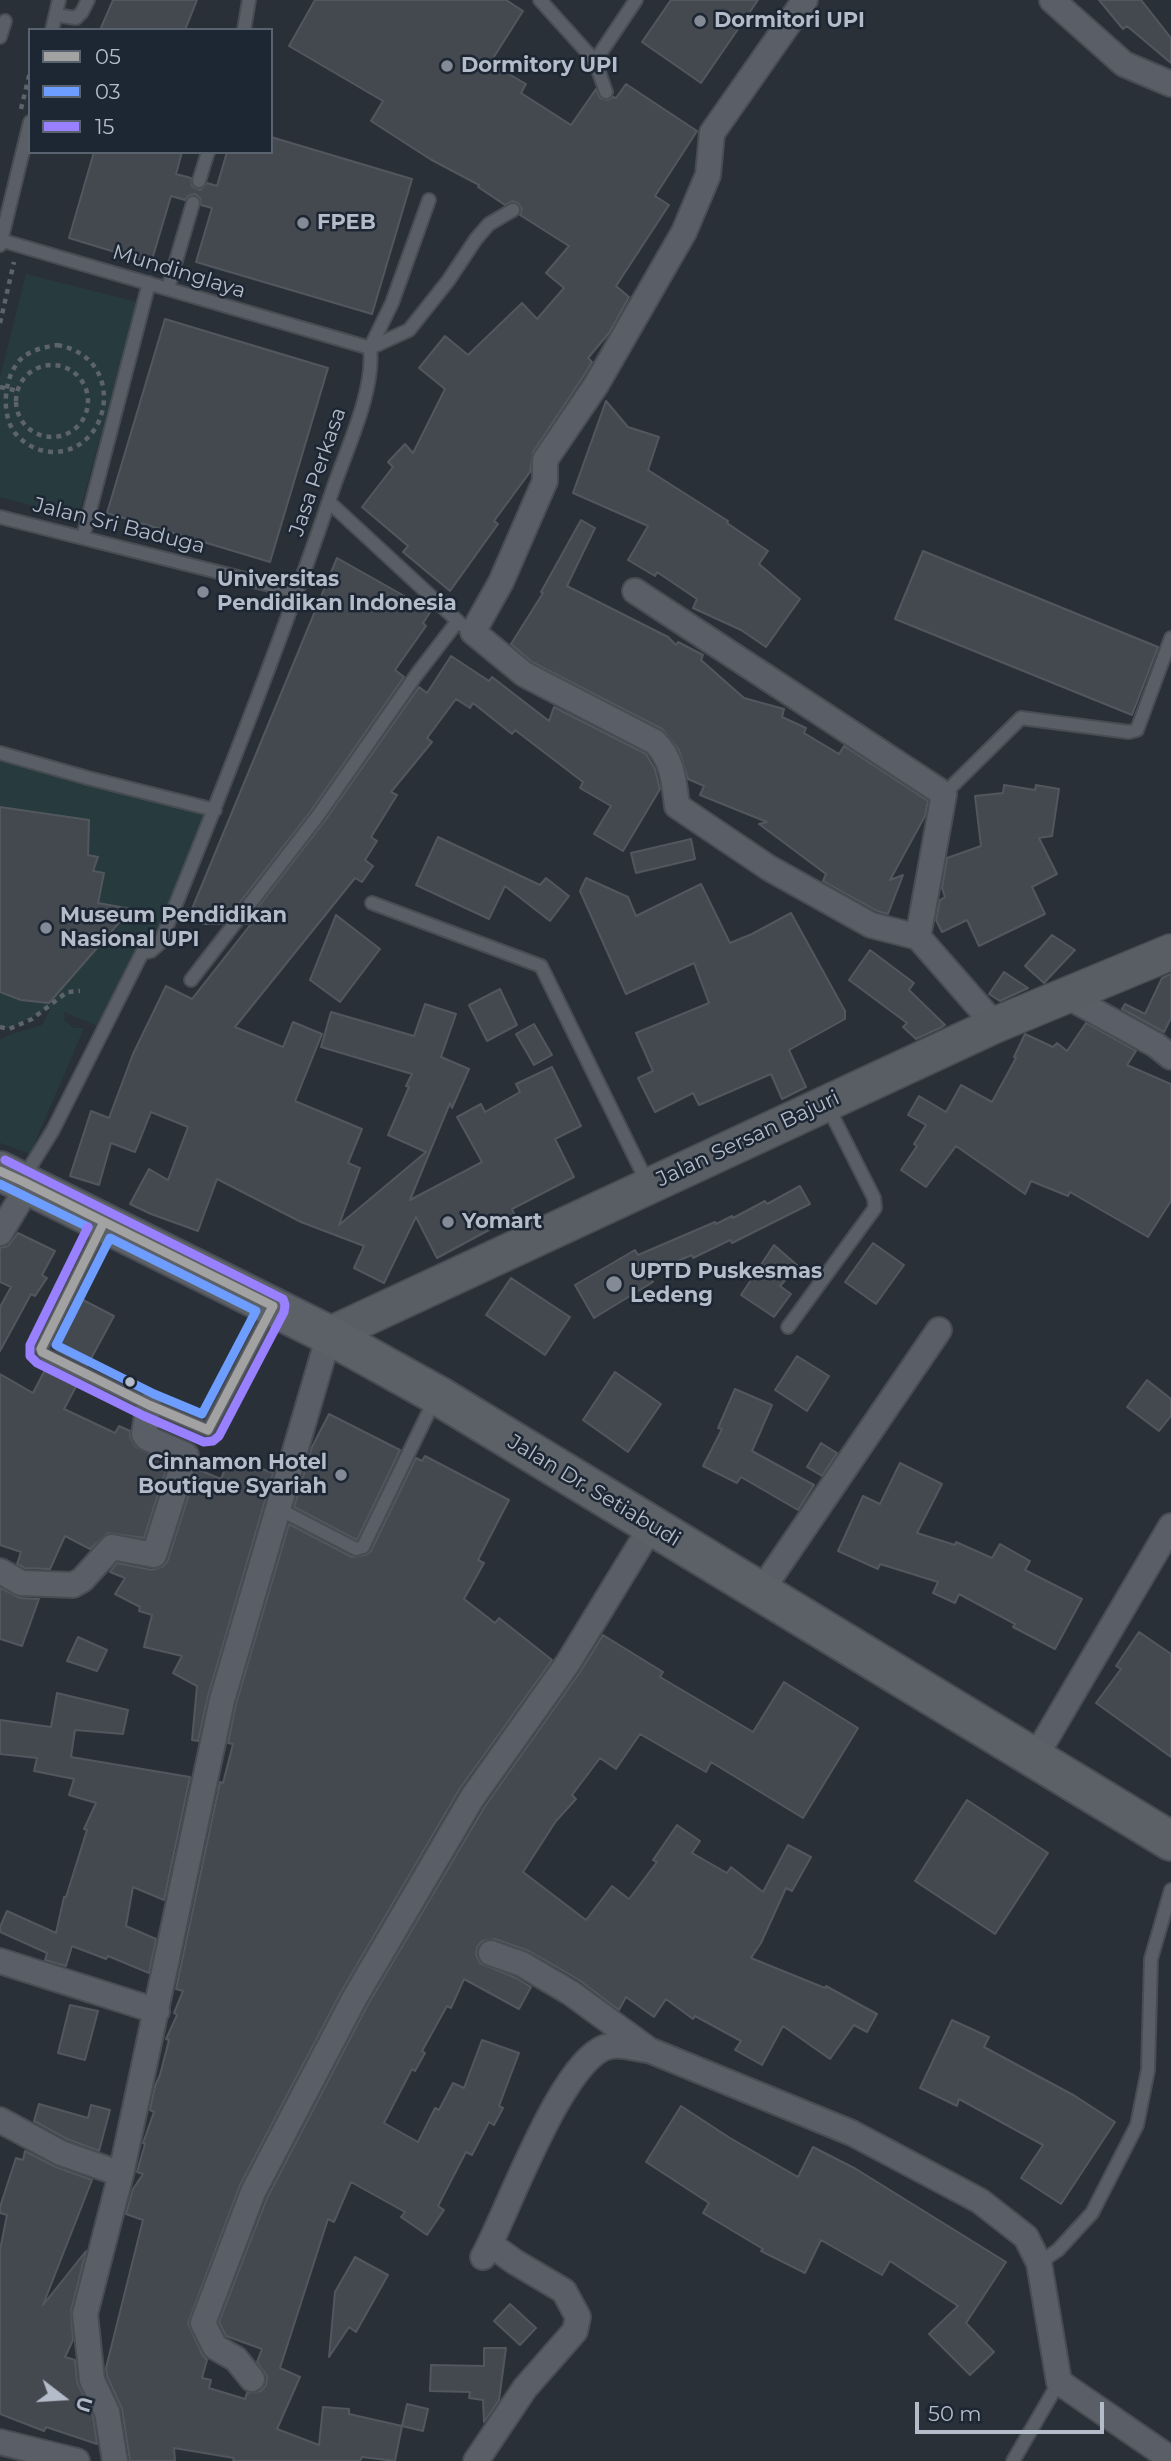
<!DOCTYPE html>
<html>
<head>
<meta charset="utf-8">
<style>
  body { margin:0 }
  #map { position:relative; width:1171px; height:2461px; overflow:hidden; background:#2a3038; font-family:Montserrat,sans-serif }
  canvas { display:block }
  .legend { position:absolute; left:28px; top:28px; width:245px; height:126px; box-sizing:border-box; background:#1d2633; border:2px solid #59626f; margin:0; padding:9px 12px; list-style:none; font-size:21px; color:#b4bcc9 }
  .legend li { display:flex; align-items:center; gap:14px; height:35px }
  .legend b { width:35px; border:2px solid #59626f }
  .north { position:absolute; left:28px; top:2363px; width:70px; height:70px; -webkit-text-stroke:5px #1d2633; paint-order:stroke; rotate:107deg; font-size:19px; font-weight:700; line-height:28px; text-align:center; color:#b4bcc9 }
  .north::after { content:''; display:block; margin:auto; width:24px; height:32px; background:#b4bcc9; clip-path:polygon(50% 0,100% 100%,50% 72%,0 100%) }
  .scale { position:absolute; left:915px; top:2402px; width:189px; height:32px; box-sizing:border-box; border:4px solid #b4bcc9; border-top:0; padding-left:9px; font-size:21px; line-height:24px; white-space:nowrap; color:#b4bcc9; -webkit-text-stroke:5px #1d2633; paint-order:stroke }
</style>
</head>
<body>
<div id="map">
<canvas width="1171" height="2461"></canvas>
<ul class="legend">
<li><b style="height:9px;background:#a2a2a2"></b>05</li>
<li><b style="height:9px;background:#6c9dff"></b>03</li>
<li><b style="height:9px;background:#9980ff"></b>15</li>
</ul>
<div class="north">U</div>
<div class="scale">50 m</div>
</div>
<script>
const context = document.querySelector('canvas').getContext('2d');
context.lineJoin = 'round';
function paint(path, color) { context.fillStyle = color; context.fill(path, 'evenodd'); }
function strokePath(path, color, width, dash) { context.strokeStyle = color; context.lineWidth = width; context.lineCap = dash ? 'butt' : 'round'; context.setLineDash(dash || []); context.stroke(path); }
function label(font, color, halo, rows, align = 'center') {
  context.font = font + ' Montserrat,sans-serif'; context.lineWidth = 5; context.setLineDash([]); context.textBaseline = 'middle'; context.strokeStyle = halo; context.fillStyle = color; for (const [text, x, y, turn = 0] of rows) {
    context.save(); context.translate(x, y); context.rotate((+turn || 0) * Math.PI / 180); context.textAlign = isNaN(turn) ? turn : align; if (halo) context.strokeText(text, 0, 0); context.fillText(text, 0, 0); context.restore();
  }
}
paint(new Path2D(`
  M26,274L137,302L78,518L0,497V378Z
  M0,758L211,812L160,943L142,953L104,1029L64,1012L65,1021L73,1028H84L30,1154L0,1143V1040L9,1035L42,1025L51,1008L9,1029L0,1025Z`), '#273a3e');
const building = new Path2D(`
  M113,0H197L185,30H100Z
  M315,0H506L523,11L490,63L526,84L521,93L571,125L596,89L600,98L608,100L613,97L616,98L626,84L697,131L655,196L669,205L616,286L629,297L609,333L588,358L592,362L583,377L533,452L530,472L494,521L498,524L450,591L403,552L408,546L362,507L393,467L388,462L405,444L413,453L445,389L419,368L445,336L468,355L522,303L537,319L564,288L546,273L569,246L520,215L522,209L518,203L512,201L505,205L478,187L479,185L430,159L371,121L383,101L289,46Z
  M671,0H758L701,83L642,42Z
  M1099,0H1141L1171,38V63L1127,26L1123,29Z
  M271,137L412,179L372,314L196,262L212,208L201,205L200,198L195,194L188,196L185,200L171,196L151,263L69,238L94,152H182L176,174L191,178L192,186L200,190L207,183L217,186L227,152H271Z
  M165,319L328,368L270,562L107,513Z
  M606,401L628,427L659,437L648,470L728,521L727,523L768,551L759,564L800,599L766,647L741,630L693,608L697,599L657,572L655,576L628,560L648,526L573,493Z
  M581,520L595,528L567,586L668,637L676,645L678,642L703,655L701,660L744,698L784,709L782,717L806,728L804,733L839,754L844,746L928,801L925,816L890,880L903,875L888,914L877,911L823,881L826,874L759,824L767,822L700,795L704,786L688,779L679,750L662,729L532,662L511,644L543,593L541,592Z
  M923,551L1158,647L1132,715L895,619Z
  M337,558L431,611L423,623L426,626L395,670L404,677L310,812L223,924H203L196,920L192,909Z
  M451,656L489,681L492,677L549,721L554,707L646,754L655,769L660,789L623,851L594,834L611,806L580,788L583,782L515,730L512,734L473,703L470,708L456,699L427,738L432,742L391,792L397,795L371,837L377,841L365,860L373,866L362,882L355,878L235,1027L283,1047L293,1022L322,1034L295,1101L362,1129L348,1163L360,1168L339,1225L426,1152L388,1135L409,1087L406,1086L412,1074L321,1047L331,1012L414,1036L425,1004L456,1014L441,1057L469,1069L452,1108L450,1103L410,1200L482,1162L457,1117L481,1104L485,1112L520,1092L516,1084L552,1067L581,1126L555,1139L574,1177L512,1209L515,1216L437,1258L416,1217L384,1283L354,1268L364,1246L301,1222L217,1179L198,1231L151,1214L130,1204L149,1169L168,1180L188,1127L151,1112L135,1152L111,1143L99,1185L70,1176L91,1111L109,1118L133,1054L166,986L192,999L251,924H245L324,822L419,687L427,693Z
  M1004,785L1035,790L1036,785L1059,789L1052,836L1039,838L1057,874L1032,887L1045,914L979,946L967,920L942,932L936,920L940,900L945,897L942,888L947,858L981,846L975,796L1003,793Z
  M0,807L89,820L88,855L98,857L93,871L104,873L98,903L131,909L49,1003L21,1000L0,992Z
  M438,837L540,885L546,878L569,896L550,921L505,886L489,919L416,885Z
  M691,839L695,859L636,873L631,853Z
  M586,878L628,897L636,916L701,884L730,943L752,934L791,913L845,1011V1019L789,1050L806,1087L782,1099L771,1074L699,1105L693,1093L655,1112L638,1078L653,1071L636,1033L709,1003L694,963L626,994L580,891Z
  M336,915L380,949L340,1002L310,980Z
  M1052,935L1075,950L1044,983L1025,966Z
  M870,950L914,983L909,990L945,1025L942,1027L916,1039L903,1027L907,1023L849,980Z
  M1004,972L1028,988L1000,1001L989,994Z
  M1171,974V1018L1164,1032L1122,1009L1125,1004L1145,1014L1162,978Z
  M500,989L517,1025L487,1041L469,1005Z
  M1086,1023L1136,1051L1127,1065L1171,1084V1201L1148,1237L1070,1192L1068,1196L1031,1181L1025,1194L956,1146L926,1187L901,1170L917,1146L914,1144L926,1125L908,1115L919,1096L946,1112L961,1085L992,1102L1016,1058L1014,1057L1025,1034L1053,1047L1057,1043L1067,1051Z
  M534,1024L552,1055L534,1065L516,1034Z
  M800,1186L810,1204L732,1243L730,1240L693,1258L692,1255L648,1273L653,1282L594,1318L575,1285L635,1250L638,1255L715,1222L716,1224L732,1216L733,1218L765,1201L767,1204Z
  M18,1233L55,1251L42,1275L47,1278L35,1296L31,1294L0,1351V1307L11,1287L0,1282V1248L8,1246Z
  M873,1243L904,1265L876,1304L845,1282Z
  M774,1245L798,1266L780,1286L791,1294L774,1317L741,1295Z
  M511,1278L570,1317L545,1355L486,1315Z
  M83,1300L114,1316L87,1366L56,1350Z
  M797,1356L829,1376L807,1411L775,1390Z
  M47,1366L79,1381L64,1409L115,1433L119,1426L130,1431V1438L136,1447L168,1463L144,1538L108,1533L90,1549L65,1536L50,1569L25,1568L17,1564L21,1552L0,1545V1374L33,1393Z
  M615,1372L661,1404L628,1452L583,1420Z
  M1147,1380L1171,1399V1416L1159,1431L1127,1407Z
  M735,1389L772,1405L752,1451L814,1485L798,1510L741,1477L737,1483L703,1466L722,1429L718,1428Z
  M329,1414L400,1450L357,1540L294,1507L312,1447Z
  M821,1443L837,1453L822,1476L807,1467Z
  M425,1456L509,1500L478,1560L484,1563L464,1599L495,1623L499,1618L552,1660L459,1790L341,1992L240,2185L188,2323L202,2354L207,2360L202,2378L211,2380L209,2388L245,2399L247,2393L261,2391L266,2385L267,2376L257,2362L262,2349L226,2336L219,2322L267,2198L367,2006L485,1806L580,1672L603,1635L663,1672L660,1677L753,1732L784,1682L858,1728L803,1818L711,1762L706,1772L640,1734L616,1769L600,1758L572,1795L576,1799L556,1821L523,1872L586,1920L612,1886L629,1899L657,1862L653,1860L677,1825L700,1841L692,1853L727,1873L731,1867L763,1892L788,1845L811,1857L792,1891L786,1888L761,1943L751,1958L825,1988L826,1986L877,2014L867,2032L854,2025L830,2059L783,2026L762,2065L735,2050L741,2041L695,2016L693,2019L666,1999L654,2017L626,1997L619,2010L579,1980L529,1951L495,1939L482,1941L477,1947L476,1955L480,1963L516,1978L531,1987L519,2009L464,1979L451,2008L447,2006L422,2051L425,2053L415,2071L412,2069L384,2123L418,2142L435,2108L439,2110L453,2083L464,2088L482,2040L519,2053L499,2106L503,2108L494,2125L489,2122L472,2155L466,2152L438,2206L444,2210L427,2235L401,2217L405,2212L351,2182L334,2222L328,2219L280,2368L300,2377L277,2429L319,2445L323,2407L349,2409V2414L402,2426L407,2404L428,2409L423,2431L402,2426L395,2461L362,2457L360,2461H233L234,2458L174,2448L175,2461H130L122,2409L107,2376L106,2368L143,2220L126,2214L133,2189L143,2174L137,2172L145,2144L143,2143L154,2112L150,2110L155,2086L160,2075L169,2040L166,2039L177,2015L174,2013L183,1991L176,1989L220,1782L223,1783L233,1744L228,1743L236,1704L289,1524L352,1557L366,1555L371,1551L416,1458L422,1461Z
  M230,1457L273,1473L208,1696L198,1741L192,1740L197,1686L173,1673L182,1656L144,1647L152,1615L139,1611L140,1607L115,1594L125,1578L110,1572L117,1563L152,1570L164,1566L168,1560L197,1469L221,1479Z
  M900,1463L942,1484L917,1533L955,1545L956,1542L992,1558L1000,1544L1030,1561L1025,1570L1082,1599L1055,1649L1013,1627L1015,1624L959,1594L955,1603L933,1593L938,1582L880,1564L878,1569L838,1551L863,1496L880,1504Z
  M0,1588L20,1598L39,1599L22,1646L0,1639Z
  M1139,1632L1171,1654V1757L1096,1703L1121,1669L1116,1666Z
  M78,1637L107,1650L97,1671L67,1661Z
  M57,1693L128,1710L123,1734L75,1730L71,1757L190,1777L164,1900L133,1887L126,1926L156,1939L149,1973L108,1956L106,1959L72,1946L66,1966L45,1960L47,1953L0,1932V1927L7,1911L56,1933L64,1897H66L87,1830L84,1829L96,1803L69,1795L74,1779L34,1771L37,1758L0,1754V1720L51,1727Z
  M967,1800L1048,1853L995,1934L915,1881Z
  M70,2005L98,2011L85,2060L58,2053Z
  M952,2020L989,2037L984,2047L1075,2096L1115,2122L1061,2204L1021,2178L1043,2145L959,2099L957,2106L920,2088Z
  M39,2104L88,2118L91,2105L110,2110L99,2151L67,2139L34,2121Z
  M681,2106L730,2138L798,2177L813,2147L856,2169L1006,2262L966,2323L994,2352L970,2375L929,2334L958,2306L890,2261L882,2275L821,2240L805,2273L761,2251L763,2249L703,2213L709,2203L646,2162Z
  M25,2151L56,2167L92,2180L43,2305L86,2251L71,2311L73,2340L65,2357L75,2360L77,2382L93,2416L97,2444L46,2427L44,2431L0,2414V2250L7,2215L0,2213V2207L16,2158L23,2160Z
  M355,2257L388,2275L356,2332L349,2327L329,2357L335,2292Z
  M510,2304L536,2328L520,2345L494,2321Z
  M484,2348H506L499,2400L484,2422L483,2400L469,2398L470,2392L430,2391L431,2365L484,2366Z`);
paint(building, '#444950');
strokePath(building, '#52575f', 2);
const service = new Path2D(`
  M540,0L595,61L606,92
  M56,15L76,18L82,12L88,0
  M52,30L59,0
  M244,30L249,0
  M0,37L5,21
  M595,61L636,0
  M199,181L208,152
  M0,240L370,348C375,389 348,446 334,486C282,640 222,792 160,943L151,951L142,953L53,1130L24,1177
  M0,245L30,122
  M168,288L193,203
  M370,348L409,330L448,281L476,239L489,224L513,210
  M370,348L392,303L429,200
  M329,502L462,625
  M0,517L297,592
  M83,537L149,283
  M0,753L88,778L215,810
  M944,794L1021,718L1129,732L1137,730L1171,638
  M372,903L541,966L648,1184
  M191,980L317,817L417,674L457,622
  M102,1226L41,1349L45,1355L149,1405L208,1430L270,1312
  M788,1327L875,1208L874,1198L827,1105
  M277,1508L356,1549L363,1547L435,1399
  M1039,2263L1058,2250L1092,2213L1137,2125L1148,2070L1151,1959L1171,1890
  M1013,2461L1059,2382`);
const minor = new Path2D(`
  M805,0L712,133L708,175L684,232L596,385L545,460V481L501,582L473,632L524,674L655,742C673,760 674,782 677,806L769,868L871,925L918,937
  M1052,0L1124,64L1171,84
  M635,591L944,794L918,937
  M918,937L995,1025
  M1065,995L1156,1045L1171,1057
  M0,1233L29,1185
  M0,1571L21,1583L73,1585L82,1580L112,1547L154,1555L186,1455L147,1438L144,1434L149,1405
  M761,1591L939,1330
  M1034,1759L1171,1526
  M491,1953L522,1964L571,1993L649,2050L852,2133L980,2201L1026,2237L1039,2263L1059,2382L1171,2459
  M0,1961L157,2011
  M0,2120L61,2153L121,2174
  M483,2257C506,2217 564,2051 611,2046C622,2044 637,2049 648,2050
  M252,2379L236,2359L215,2347L203,2323L253,2192L354,1999L472,1798L568,1663L651,1527
  M0,2442L77,2461
  M115,2461L107,2412L92,2380L85,2314L121,2174L222,1700L329,1335
  M476,2461L525,2388L575,2331L578,2317L564,2291L515,2262L490,2244`);
const secondary = new Path2D(`
  M329,1335L995,1025L1171,952`);
const primary = new Path2D(`
  M0,1171L329,1335L437,1395L1171,1841`);
strokePath(service, '#484c53', 16);
strokePath(minor, '#484c53', 28);
strokePath(secondary, '#484c53', 38);
strokePath(primary, '#484c55', 42);
strokePath(new Path2D(`
  M21,109L30,72
  M0,323L14,262
  M57,345C128,357 112,453 52,452C37,451 24,444 15,433C0,414 4,374 22,358C31,350 45,347 57,345Z
  M16 401a36 36 0 1 1 72 0a36 36 0 1 1-72 0Z
  M0,387L18,391
  M0,1027L9,1029L32,1019L67,992L80,991`), '#5d636a', 4.5, [5, 5]);
strokePath(service, '#5a5e66', 12);
strokePath(minor, '#5a5e66', 24);
strokePath(secondary, '#595d64', 35);
strokePath(primary, '#5c6168', 38);
strokePath(new Path2D(`
  M0,1171L22,1181L273,1306L208,1430L149,1405L42,1352L41,1349L104,1222`), '#a2a2a2', 9);
strokePath(new Path2D(`
  M0,1184L88,1227
  M110,1238L256,1311L202,1414L154,1394L56,1345Z`), '#6c9dff', 9);
strokePath(new Path2D(`
  M5,1160L283,1299L285,1305L284,1312L219,1436L213,1441L204,1442L144,1416L37,1363L30,1356V1345L88,1227`), '#9980ff', 9);
for (const [x, y, r, color] of [
  [700,21,7,"#848b96"],
  [447,66,7,"#848b96"],
  [303,223,7,"#848b96"],
  [203,592,7,"#848b96"],
  [46,928,7,"#848b96"],
  [448,1222,7,"#848b96"],
  [614,1284,9,"#848b96"],
  [130,1382,6,"#b4bcc9"],
  [341,1475,7,"#848b96"]
]) { const dot = new Path2D(); dot.arc(x, y, r, 0, 2 * Math.PI); context.fillStyle = color; context.fill(dot); strokePath(dot, '#1d2633', 2.5); }
label('bold 21px', '#b4bcc9', '#1d2633', [
  ["Dormitori UPI",714,21],
  ["Dormitory UPI",461,66],
  ["FPEB",317,223],
  ["Universitas",217,580],
  ["Pendidikan Indonesia",217,604],
  ["Museum Pendidikan",60,916],
  ["Nasional UPI",60,940],
  ["Yomart",462,1222],
  ["UPTD Puskesmas",630,1272],
  ["Ledeng",630,1296],
  ["Cinnamon Hotel",327,1463,"right"],
  ["Boutique Syariah",327,1487,"right"]
], 'left');
label('21px', '#b4bcc9', '#1d2633', [
  ["Mundinglaya",179,272,17],
  ["Jasa Perkasa",318,472,-71],
  ["Jalan Sri Baduga",119,526,14],
  ["Jalan Sersan Bajuri",748,1139,-25],
  ["Jalan Dr. Setiabudi",594,1491,31]
]);
</script>
</body>
</html>
